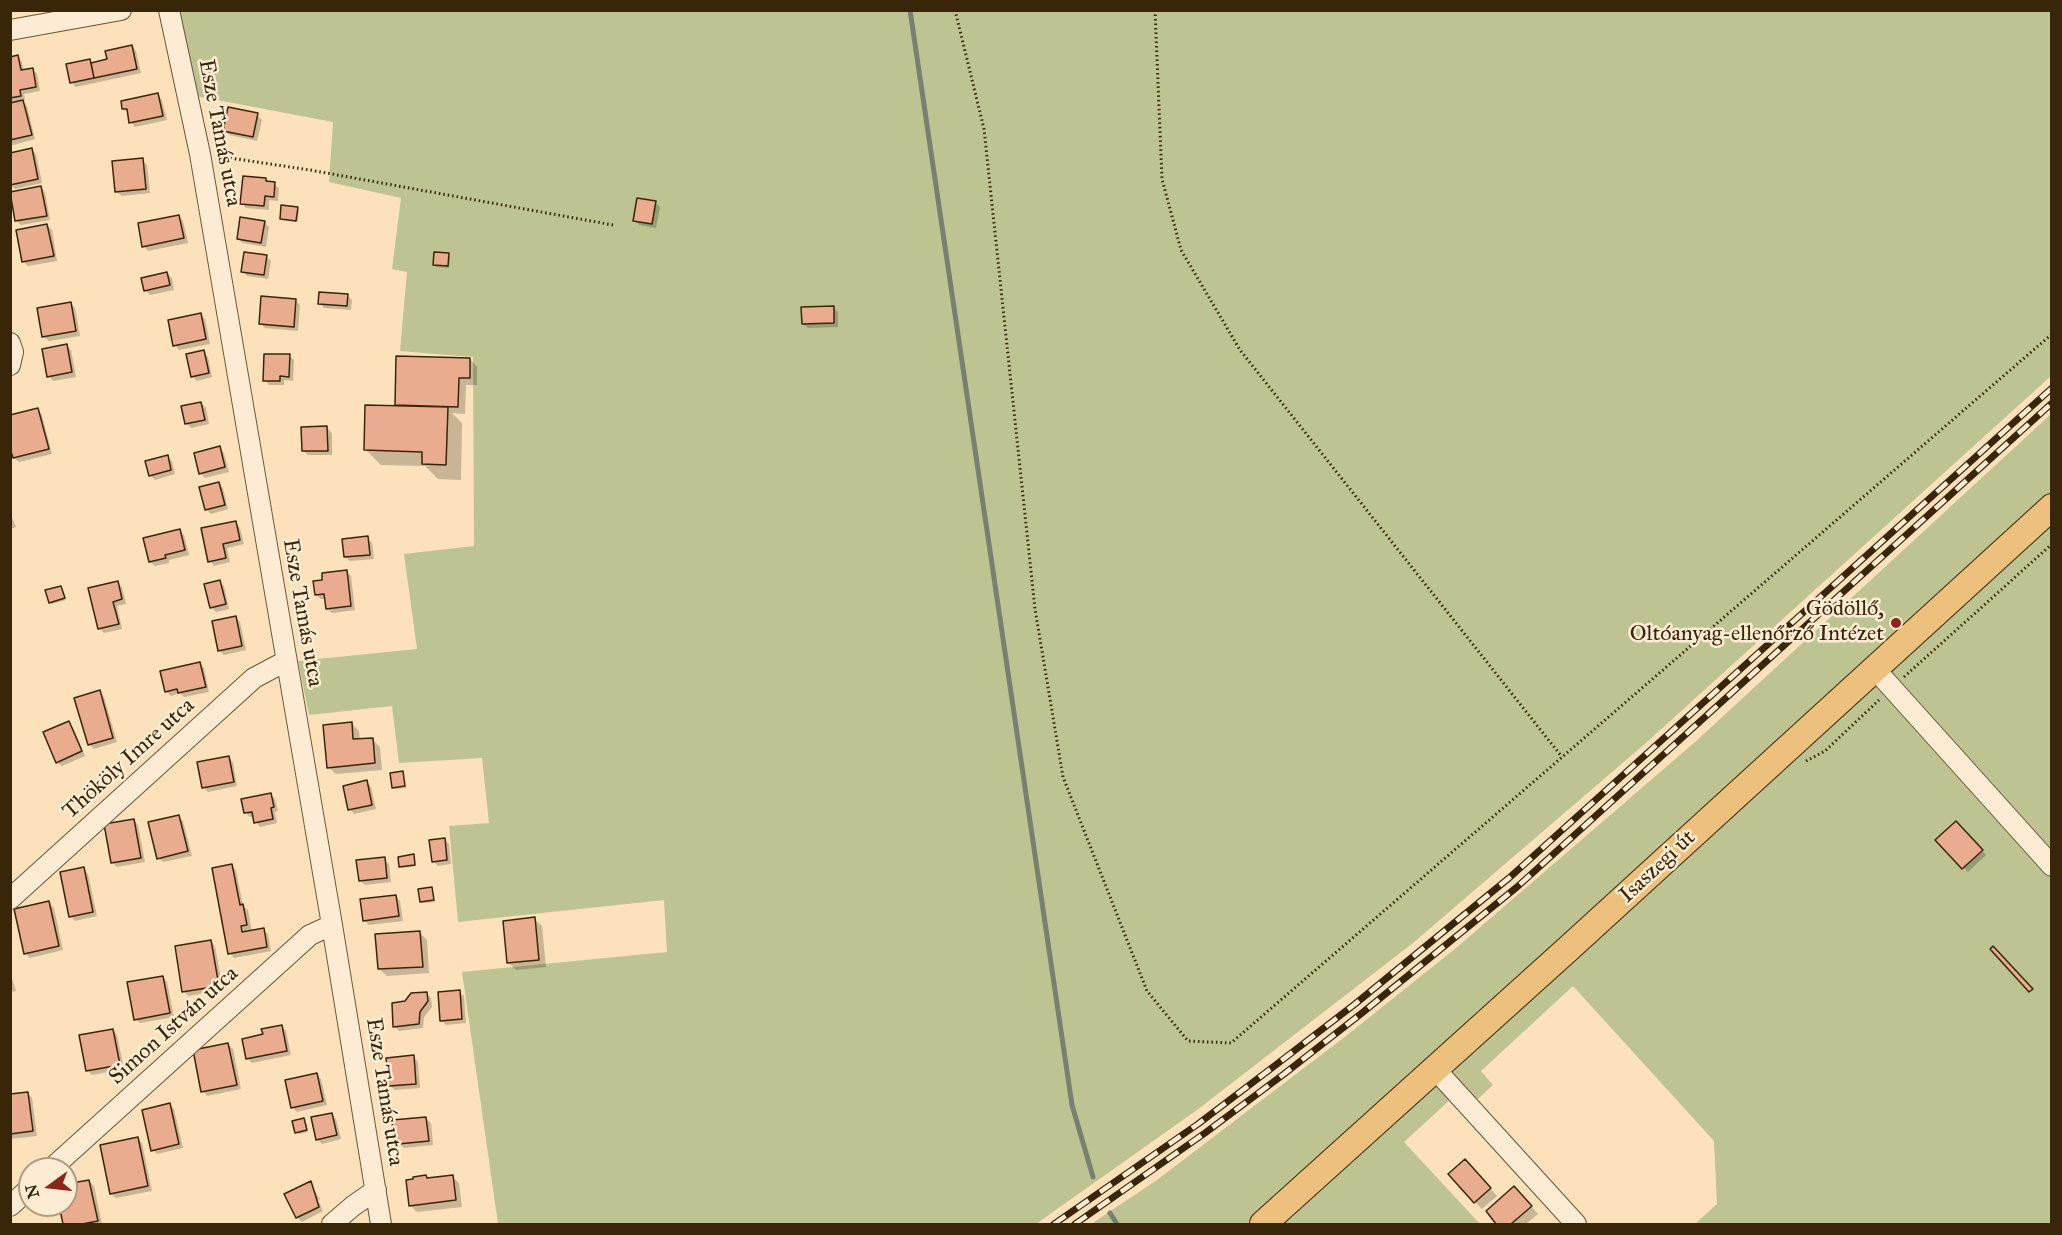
<!DOCTYPE html>
<html>
<head>
<meta charset="utf-8">
<style>
  body { margin:0 }
  #map { position:relative; width:2062px; height:1235px; overflow:hidden; background:#fce1bb; font-family:"IM FELL Great Primer",serif }
  canvas { display:block }
  .frame { position:absolute; inset:0; border:12px solid #392608; pointer-events:none }
  .north { position:absolute; left:18px; top:1157px; width:60px; height:60px; box-sizing:border-box; background:#fdecd3; border:2px solid #af9d82; border-radius:50%; rotate:255deg; font-size:16px; font-weight:700; line-height:24px; text-align:center; color:#392608 }
  .north::after { content:''; display:block; margin:auto; width:21px; height:27px; background:#8f2418; clip-path:polygon(50% 0,100% 100%,50% 72%,0 100%) }
</style>
</head>
<body>
<div id="map">
<canvas width="2062" height="1235"></canvas>
<div class="frame"></div>
<div class="north">N</div>
</div>
<script>
const context = document.querySelector('canvas').getContext('2d');
context.lineJoin = 'round';
function paint(path, color) { context.fillStyle = color; context.fill(path, 'evenodd'); }
function strokePath(path, color, width, dash) { context.strokeStyle = color; context.lineWidth = width; context.lineCap = dash ? 'butt' : 'round'; context.setLineDash(dash || []); context.stroke(path); }
function label(font, color, halo, rows, align = 'center') {
  context.font = font + ' "IM FELL Great Primer",serif'; context.lineWidth = 5; context.setLineDash([]); context.textBaseline = 'middle'; context.strokeStyle = halo; context.fillStyle = color; for (const [text, x, y, turn = 0] of rows) {
    context.save(); context.translate(x, y); context.rotate((+turn || 0) * Math.PI / 180); context.textAlign = isNaN(turn) ? turn : align; if (halo) context.strokeText(text, 0, 0); context.fillText(text, 0, 0); context.restore();
  }
}
paint(new Path2D(`
  M177,11H2051V376L1647,742L1413,943L1197,1110L1036,1224H498L462,972L667,952L664,900L458,922L449,826L489,823L482,758L399,763L392,706L309,715L298,661L417,649L404,554L474,546L473,357L400,351L407,272L392,269L401,198L329,182L333,122L196,96Z
  M2051,414V1224H1695L1717,1204L1714,1141L1573,986L1481,1071L1493,1085L1463,1113L1451,1099L1404,1142L1480,1224H1091L1157,1180L1346,1036L1456,948L1695,742Z`), '#bdc391');
paint(new Path2D(`
  M132,46L136,51L141,73L76,87L71,82L90,61L92,64L108,61Z
  M18,57L22,62L24,71L32,69L37,74L40,91L24,94L25,100L22,101L27,106L35,139L10,146V58Z
  M158,95L162,100L167,120L135,127L131,122L129,114L124,109Z
  M257,115L262,120L257,141L229,135L225,130Z
  M31,150L36,154L42,183L15,189L10,184Z
  M142,160L147,165L150,193L122,196L117,192Z
  M266,179L279,188L278,201L269,200V210L246,208L242,203Z
  M41,188L45,192L50,220L21,225L17,221Z
  M655,203L660,207L656,228L639,225L635,221Z
  M297,209L299,211L298,222L281,219Z
  M178,216L183,221L188,243L148,251L144,246Z
  M264,222L269,227L266,247L243,243L238,239Z
  M47,226L52,230L57,261L28,266L23,261Z
  M448,255L450,257L449,268L436,267L434,265Z
  M266,256L271,261L268,279L247,276L243,272Z
  M167,273L172,278L174,290L150,295L145,290Z
  M347,295L352,300L351,310L324,308L320,303Z
  M295,300L300,305L298,331L265,328L261,324Z
  M70,304L75,308L80,336L49,341L44,337Z
  M833,308L838,312V327L808,328L803,324Z
  M200,315L205,319L210,344L179,350L175,345Z
  M66,346L71,350L76,377L53,381L49,376Z
  M203,352L208,357L212,377L197,381L192,376Z
  M289,356L294,360L293,381L284,380V385H269L265,380Z
  M470,359L477,367V385H466L465,414L452,413L462,423L461,480L438,479L425,466L381,465L366,450L398,407L396,405Z
  M201,403L206,408L209,424L191,428L186,423Z
  M38,410L42,415L52,454L19,462L14,458L10,442Z
  M327,428L332,433V455H308L303,451Z
  M220,448L224,453L229,472L205,478L200,473Z
  M167,457L172,461L175,474L155,480L150,475Z
  M218,483L223,488L228,509L211,514L206,509Z
  M10,513L16,527L10,529Z
  M236,523L240,528L244,544L227,548L230,562L214,566L210,561Z
  M179,530L184,535L189,555L169,560V563L155,566L150,562Z
  M367,538L372,543L374,559L350,561L345,557Z
  M346,572L351,576L355,610L332,613L327,608L326,599H321L316,595L324,581Z
  M219,582L224,586L229,609L216,612L211,607Z
  M117,583L122,587L126,604L117,606L122,629L104,633L100,629Z
  M61,587L66,600L52,604L50,602Z
  M235,617L240,622L246,650L224,655L219,650Z
  M200,664L204,668L209,692L184,697L180,693L171,696L166,691Z
  M99,692L104,697L117,742L94,749L89,744Z
  M68,723L73,727L85,756L62,766L57,762Z
  M351,723L359,731L360,740L372,739L380,747L382,770L336,774L328,767Z
  M228,758L233,762L237,786L208,792L203,787Z
  M402,773L406,788L395,789L393,788Z
  M367,782L371,787L376,809L354,814L350,809Z
  M270,794L275,799L278,811L275,812L277,823L260,827L256,822L255,816L250,817L246,813Z
  M178,816L183,821L192,856L163,862L159,858Z
  M134,820L138,825L145,862L117,867L112,862Z
  M1956,823L1986,855L1968,872L1937,840Z
  M444,839L449,844L451,864L438,866L433,861Z
  M413,856L416,866L402,868L401,866Z
  M384,859L389,864L391,882L365,885L360,880Z
  M232,866L236,870L243,906L248,910L252,932L263,930L268,934L271,951L234,958L230,953Z
  M83,869L88,874L97,916L75,921L70,916Z
  M431,888L435,902L423,903L421,901Z
  M396,896L400,901L403,921L369,925L364,920Z
  M49,903L54,908L63,950L30,958L25,953Z
  M534,919L542,926L546,967L516,970L509,963Z
  M420,933L427,940L429,973L387,976L379,969Z
  M210,941L215,946L223,990L188,996L184,991Z
  M10,972L16,991L10,992Z
  M163,977L167,982L174,1017L140,1023L135,1019Z
  M459,992L464,996L466,1023L446,1025L441,1020Z
  M426,993L431,998L432,1007L424,1017L423,1028L399,1031L395,1027L406,1003Z
  M281,1026L286,1031L291,1055L252,1063L247,1058L264,1036Z
  M113,1030L117,1035L124,1069L92,1075L88,1071Z
  M228,1045L233,1049L241,1089L207,1096L203,1091Z
  M414,1057L418,1062L420,1088L395,1090L390,1086Z
  M316,1074L321,1079L327,1105L297,1112L292,1107Z
  M28,1094L32,1098L37,1136L10,1139V1096Z
  M170,1105L174,1109L183,1148L157,1154L153,1150Z
  M331,1114L336,1119L341,1139L322,1144L317,1139Z
  M426,1119L431,1123L433,1145L404,1148L399,1143V1137L395,1133Z
  M303,1120L308,1132L299,1134L297,1132Z
  M137,1138L142,1143L152,1191L116,1198L111,1194Z
  M1472,1168L1497,1196L1482,1209L1475,1202Z
  M452,1176L459,1183L462,1207L417,1212L410,1205L428,1179Z
  M89,1181L94,1186L102,1224H64L60,1205H66V1186Z
  M310,1183L320,1199L318,1200L323,1211L302,1222L297,1217Z
  M1521,1195L1538,1214L1526,1224H1498L1488,1212Z`), '#0003');
strokePath(new Path2D(`
  M910,10L1072,1105L1093,1177
  M1110,1213L1117,1224`), '#778071', 5);
const building = new Path2D(`
  M132,45L137,69L94,78L91,63L107,59L105,51Z
  M18,55L21,70L33,68L36,87L20,90L21,96L10,98V57Z
  M90,59L94,78L70,83L66,64Z
  M158,93L163,116L129,123L127,109H122L121,101Z
  M23,100L32,135L10,140V103Z
  M228,107L258,113L253,137L223,131Z
  M32,148L38,179L10,185V153Z
  M143,158L146,189L115,192L112,161Z
  M243,176L266,178V181L275,182L274,197L265,196L264,206L240,204Z
  M41,186L47,216L15,221L10,192Z
  M637,198L656,201L652,224L633,221Z
  M281,205L298,207L296,221L280,219Z
  M179,215L184,238L142,247L138,223Z
  M240,217L265,221L261,243L237,239Z
  M47,224L54,256L22,262L16,230Z
  M244,252L267,255L264,275L241,272Z
  M434,252L449,253L448,266L433,265Z
  M167,272L170,285L144,291L141,278Z
  M319,292L348,294L347,306L318,304Z
  M261,296L296,299L294,327L259,324Z
  M71,302L76,331L42,337L37,308Z
  M834,306V323L802,324L801,307Z
  M201,313L206,339L173,346L168,320Z
  M67,344L72,372L47,377L42,349Z
  M204,350L209,373L191,377L186,354Z
  M264,354H290L289,377L280,376V381H263Z
  M396,356L470,358V378H459L458,407L395,405Z
  M201,402L205,420L185,424L181,406Z
  M365,405L448,407L446,465L422,464V452L364,450Z
  M38,408L49,449L13,458L10,448V415Z
  M327,426L328,451H302L301,427Z
  M220,446L225,467L199,474L194,453Z
  M168,455L171,470L149,476L145,461Z
  M219,482L225,505L205,510L199,487Z
  M236,521L240,540L223,544L226,558L208,562L201,528Z
  M180,529L185,550L165,555L166,558L149,562L143,538Z
  M368,536L370,555L344,557L342,539Z
  M347,570L351,606L326,609L324,594L315,595L313,581L322,580V573Z
  M220,580L226,604L210,608L204,584Z
  M118,581L122,599L113,602L119,624L98,629L88,588Z
  M61,586L65,598L49,603L45,590Z
  M236,616L242,646L218,651L212,621Z
  M200,662L206,687L178,693L177,689L165,692L160,671Z
  M100,690L113,738L88,745L74,698Z
  M69,721L82,751L56,763L43,732Z
  M352,722L353,739L373,738L375,763L327,768L323,725Z
  M229,756L234,782L202,788L197,762Z
  M403,771L405,786L392,788L390,773Z
  M367,780L372,805L348,810L343,786Z
  M271,793L274,807L271,808L273,819L254,823L252,812L244,813L241,799Z
  M179,815L188,851L157,859L148,822Z
  M134,819L141,858L111,863L104,824Z
  M1956,821L1983,850L1962,869L1935,840Z
  M445,838L447,860L432,862L429,840Z
  M414,854L415,865L399,867L398,857Z
  M385,857L387,878L359,881L356,860Z
  M232,864L240,905L243,904L247,925L241,926L242,932L264,928L267,947L228,954L212,868Z
  M84,867L93,912L69,917L60,872Z
  M432,887L434,900L420,902L418,889Z
  M396,895L399,916L363,921L360,899Z
  M49,901L59,946L24,954L14,909Z
  M535,917L539,960L507,963L503,921Z
  M420,931L423,967L378,969L375,934Z
  M211,940L219,986L182,992L175,946Z
  M1993,946L2033,989L2029,992L1990,949Z
  M163,976L170,1013L134,1020L127,982Z
  M460,990L462,1019L440,1021L438,992Z
  M427,992L428,1001L420,1012L419,1024L393,1027L392,1003L405,1001L411,993Z
  M282,1025L287,1051L246,1059L242,1039L263,1034L261,1029Z
  M113,1029L120,1065L86,1071L79,1035Z
  M228,1043L237,1085L201,1092L193,1050Z
  M414,1055L416,1084L389,1086L386,1058Z
  M317,1073L323,1101L291,1108L285,1080Z
  M28,1092L33,1131L10,1134V1094Z
  M170,1103L179,1144L151,1151L142,1110Z
  M332,1113L337,1135L316,1140L311,1117Z
  M426,1117L429,1141L398,1144L397,1133H393L392,1120Z
  M304,1118L307,1130L295,1133L292,1121Z
  M138,1137L148,1186L110,1194L100,1145Z
  M1465,1159L1491,1188L1474,1203L1448,1174Z
  M426,1175L427,1178L453,1175L456,1200L409,1206L406,1180L413,1179V1177Z
  M89,1180L98,1221L82,1224H63L59,1205H66V1184Z
  M311,1181L319,1207L296,1218L284,1194Z
  M1514,1186L1532,1206L1511,1224H1496L1486,1211Z`);
paint(building, '#e9ac8f');
strokePath(building, '#392608', 1.5);
const minor = new Path2D(`
  M169,10L200,154L332,925L381,1224
  M10,30L121,10
  M10,343L13,352L10,365
  M1874,668L2052,866
  M10,899L254,678L286,661
  M1435,1069L1576,1224
  M51,1169L310,935L332,925
  M10,1206L30,1188
  M332,1224L353,1206L376,1190`);
const major = new Path2D(`
  M1263,1224L1569,948L2052,507`);
strokePath(minor, '#6a5535', 22);
strokePath(major, '#392608', 28);
strokePath(new Path2D(`
  M955,10L984,129L1035,609L1063,777L1147,991L1188,1041L1231,1043L2052,334
  M1155,10L1162,179L1181,250L1240,350L1562,757
  M217,156L310,170L613,225
  M1904,677L2052,544
  M1806,761L1825,751L1879,700`), '#392608', 3, [1.5, 3]);
strokePath(minor, '#fdecd3', 20);
strokePath(major, '#eec07e', 26);
const rail = new Path2D(`
  M1054,1224L1198,1124L1277,1064L1355,1004L1509,878L2052,388
  M1075,1224L1205,1133L1284,1074L1362,1013L1517,887L2052,403`);
strokePath(rail, '#392608', 7);
strokePath(rail, '#fdecd3', 4.5, [14]);
for (const [x, y, r, color] of [
  [1896,623,6,"#8f2418"]
]) { const dot = new Path2D(); dot.arc(x, y, r, 0, 2 * Math.PI); context.fillStyle = color; context.fill(dot); strokePath(dot, '#fdecd3', 2); }
label('22px', '#392608', '#fdecd3', [
  ["Esze Tamás utca",219,133,79],
  ["Esze Tamás utca",302,613,80],
  ["Thököly Imre utca",129,759,-42],
  ["Isaszegi út",1658,867,-43],
  ["Simon István utca",174,1026,-42],
  ["Esze Tamás utca",384,1092,81]
]);
label('22px', '#392608', '#fdecd3', [
  ["Gödöllő,",1884,610],
  ["Oltóanyag-ellenőrző Intézet",1884,635]
], 'right');
</script>
</body>
</html>
